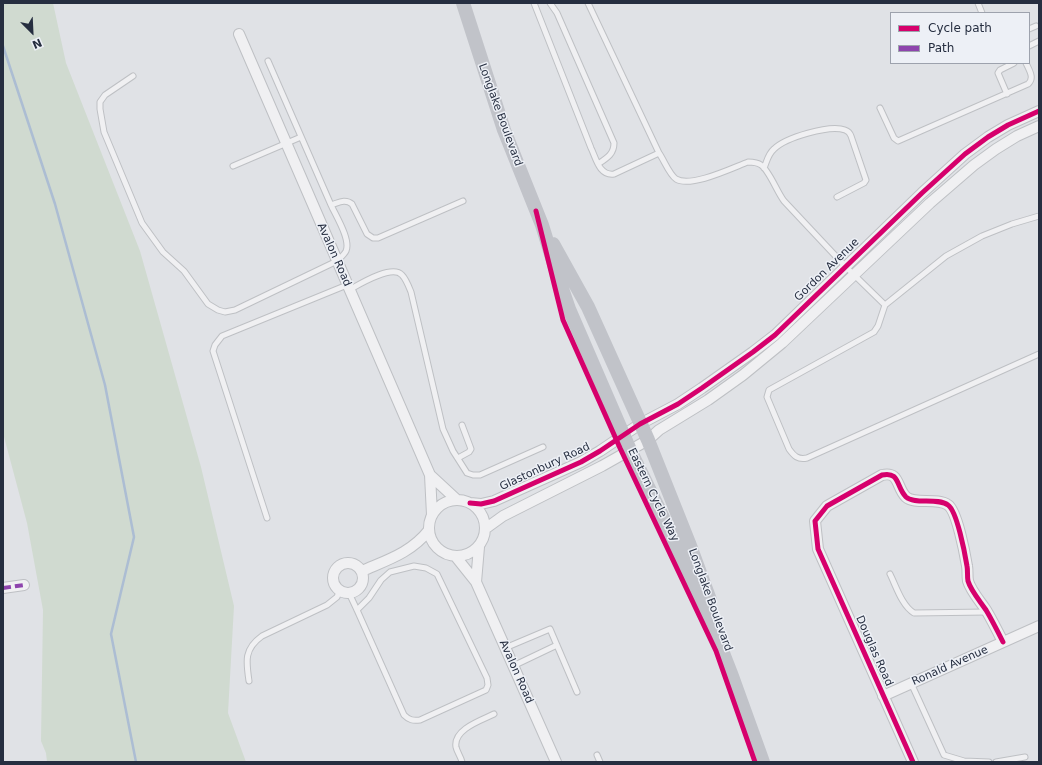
<!DOCTYPE html>
<html>
<head>
<meta charset="utf-8">
<style>
  body { margin:0 }
  #map { position:relative; width:1042px; height:765px; overflow:hidden; background:#e0e2e6; font-family:"DejaVu Sans",sans-serif }
  canvas { display:block }
  .frame { position:absolute; inset:0; border:4px solid #262e40; pointer-events:none }
  .legend { position:absolute; left:890px; top:12px; width:140px; height:52px; box-sizing:border-box; background:#edf0f6; border:1px solid #9da2ad; margin:0; padding:5px 7px; list-style:none; font-size:12px; color:#262e40 }
  .legend li { display:flex; align-items:center; gap:8px; height:20px }
  .legend b { width:20px; border:1px solid #9da2ad }
  .north { position:absolute; left:12px; top:12px; width:40px; height:40px; -webkit-text-stroke:3px #edf0f6; paint-order:stroke; rotate:156deg; font-size:11px; font-weight:700; line-height:16px; text-align:center; color:#262e40 }
  .north::after { content:''; display:block; margin:auto; width:14px; height:18px; background:#262e40; clip-path:polygon(50% 0,100% 100%,50% 72%,0 100%) }
</style>
</head>
<body>
<div id="map">
<canvas width="1042" height="765"></canvas>
<div class="frame"></div>
<ul class="legend">
<li><b style="height:5px;background:#d6006c"></b>Cycle path</li>
<li><b style="height:5px;background:#8e44ad"></b>Path</li>
</ul>
<div class="north">N</div>
</div>
<script>
const context = document.querySelector('canvas').getContext('2d');
context.lineJoin = 'round';
function paint(path, color) { context.fillStyle = color; context.fill(path, 'evenodd'); }
function strokePath(path, color, width, dash) { context.strokeStyle = color; context.lineWidth = width; context.lineCap = dash ? 'butt' : 'round'; context.setLineDash(dash || []); context.stroke(path); }
function label(font, color, halo, rows, align = 'center') {
  context.font = font + ' "DejaVu Sans",sans-serif'; context.lineWidth = 3; context.setLineDash([]); context.textBaseline = 'middle'; context.strokeStyle = halo; context.fillStyle = color; for (const [text, x, y, turn = 0] of rows) {
    context.save(); context.translate(x, y); context.rotate((+turn || 0) * Math.PI / 180); context.textAlign = isNaN(turn) ? turn : align; if (halo) context.strokeText(text, 0, 0); context.fillText(text, 0, 0); context.restore();
  }
}
paint(new Path2D(`
  M3,3H53L66,63L140,251L201,467L234,606L228,713L246,762H47L46,753L41,741L43,610L27,523L3,433Z`), '#d0dad0');
strokePath(new Path2D(`
  M3,46L55,204L105,385L134,537L111,634L136,762`), '#acbdd3', 2.5);
const service = new Path2D(`
  M534,3L591,148C596,158 599,176 614,174L659,153C664,160 669,174 676,179C691,188 732,168 748,162C753,162 757,162 761,165C769,170 777,192 784,201L845,266L885,305
  M550,3L557,13L614,143C614,154 607,158 598,164
  M588,3L659,153
  M978,3L982,13
  M1029,29L1036,26
  M1029,46L1039,41
  M268,61L331,205
  M133,76L105,95L100,102V109L104,132L142,223L163,252L184,271L208,304L218,310L225,312L235,310L337,261C340,258 344,255 346,251C351,240 336,216 331,205C338,203 345,198 352,204L367,234L373,238H378L463,201
  M1007,94L998,73L1000,70L1014,63
  M880,108L894,138L898,141L1028,84C1035,78 1029,70 1026,63
  M233,166L301,137
  M764,168C767,161 768,154 774,149C785,138 830,124 845,130C848,131 850,133 851,136L866,180L864,183L837,197
  M1039,216L1012,224L982,236L946,256L885,305L878,326L874,332L769,390L767,397L789,449C794,456 798,460 807,458L1039,354
  M349,290C360,284 392,264 402,275C406,279 409,287 411,292L443,429L453,451L467,473L473,475H480L543,447
  M458,458L469,452L471,449L462,425
  M267,518L213,351L215,345L222,336L347,285
  M890,574C896,586 902,606 914,613L987,612
  M349,593L357,610L404,715C409,720 413,721 420,720L486,690L488,685L487,678L437,574L426,568L414,566L390,572L381,580L369,598L357,610
  M505,648L550,629L577,692
  M513,666L557,645
  M249,681C246,661 244,649 262,636L327,605L337,597L340,590
  M911,683L944,755L964,761L989,762
  M597,755L600,762
  M462,762C461,757 457,752 456,747C453,729 482,720 494,714
  M996,762L1025,757`);
const minor = new Path2D(`
  M239,34L430,475L432,515
  M430,475L457,500
  M429 528a28 28 0 1 1 56 0a28 28 0 1 1-56 0Z
  M470,503L481,504L494,501L581,462L600,451L640,424L678,404L702,388L753,352L775,335L922,193L965,154L988,137L1008,125L1039,111
  M485,529L503,516L602,466L648,440L659,430L708,400L743,375L782,343L930,203L974,165L996,149L1017,136L1039,126
  M456,557L476,582L556,762
  M333 578a15 15 0 1 1 30 0a15 15 0 1 1-30 0Z
  M362,571C387,560 411,553 429,530
  M476,582L479,547
  M3,588L24,585
  M883,696L1039,626
  M913,762L818,549L815,521L827,506L882,475C900,471 896,487 906,497C915,505 937,497 948,505C957,511 965,554 967,566C968,571 967,576 968,581C971,591 980,601 986,610C992,620 998,632 1003,642`);
strokePath(service, '#bec0c4', 7);
strokePath(minor, '#bec0c4', 12);
strokePath(service, '#f0f0f2', 5);
strokePath(minor, '#f0f0f2', 10);
strokePath(new Path2D(`
  M463,3L504,130L542,225L557,274L569,309L630,450L658,507L709,617L732,676L763,762
  M553,244L588,307L648,440L689,543L710,600`), '#c1c3c9', 14);
strokePath(new Path2D(`
  M3,588L24,585`), '#8e44ad', 4, [8, 4]);
strokePath(new Path2D(`
  M536,211L563,320L620,448L716,651L755,762
  M470,503L481,504L494,501L581,462L600,451L640,424L678,404L702,388L753,352L775,335L922,193L965,154L988,137L1008,125L1039,111
  M913,762L818,549L815,521L827,506L882,475C900,471 896,487 906,497C915,505 937,497 948,505C957,511 965,554 967,566C968,571 967,576 968,581C971,591 980,601 986,610C992,620 998,632 1003,642`), '#d6006c', 5);
label('11px', '#262e40', '#edf0f6', [
  ["Longlake Boulevard",500,115,70],
  ["Avalon Road",334,255,66],
  ["Gordon Avenue",827,270,-44],
  ["Glastonbury Road",545,467,-25],
  ["Eastern Cycle Way",653,495,64],
  ["Longlake Boulevard",710,600,70],
  ["Douglas Road",874,651,66],
  ["Ronald Avenue",950,666,-24],
  ["Avalon Road",516,672,66]
]);
</script>
</body>
</html>
